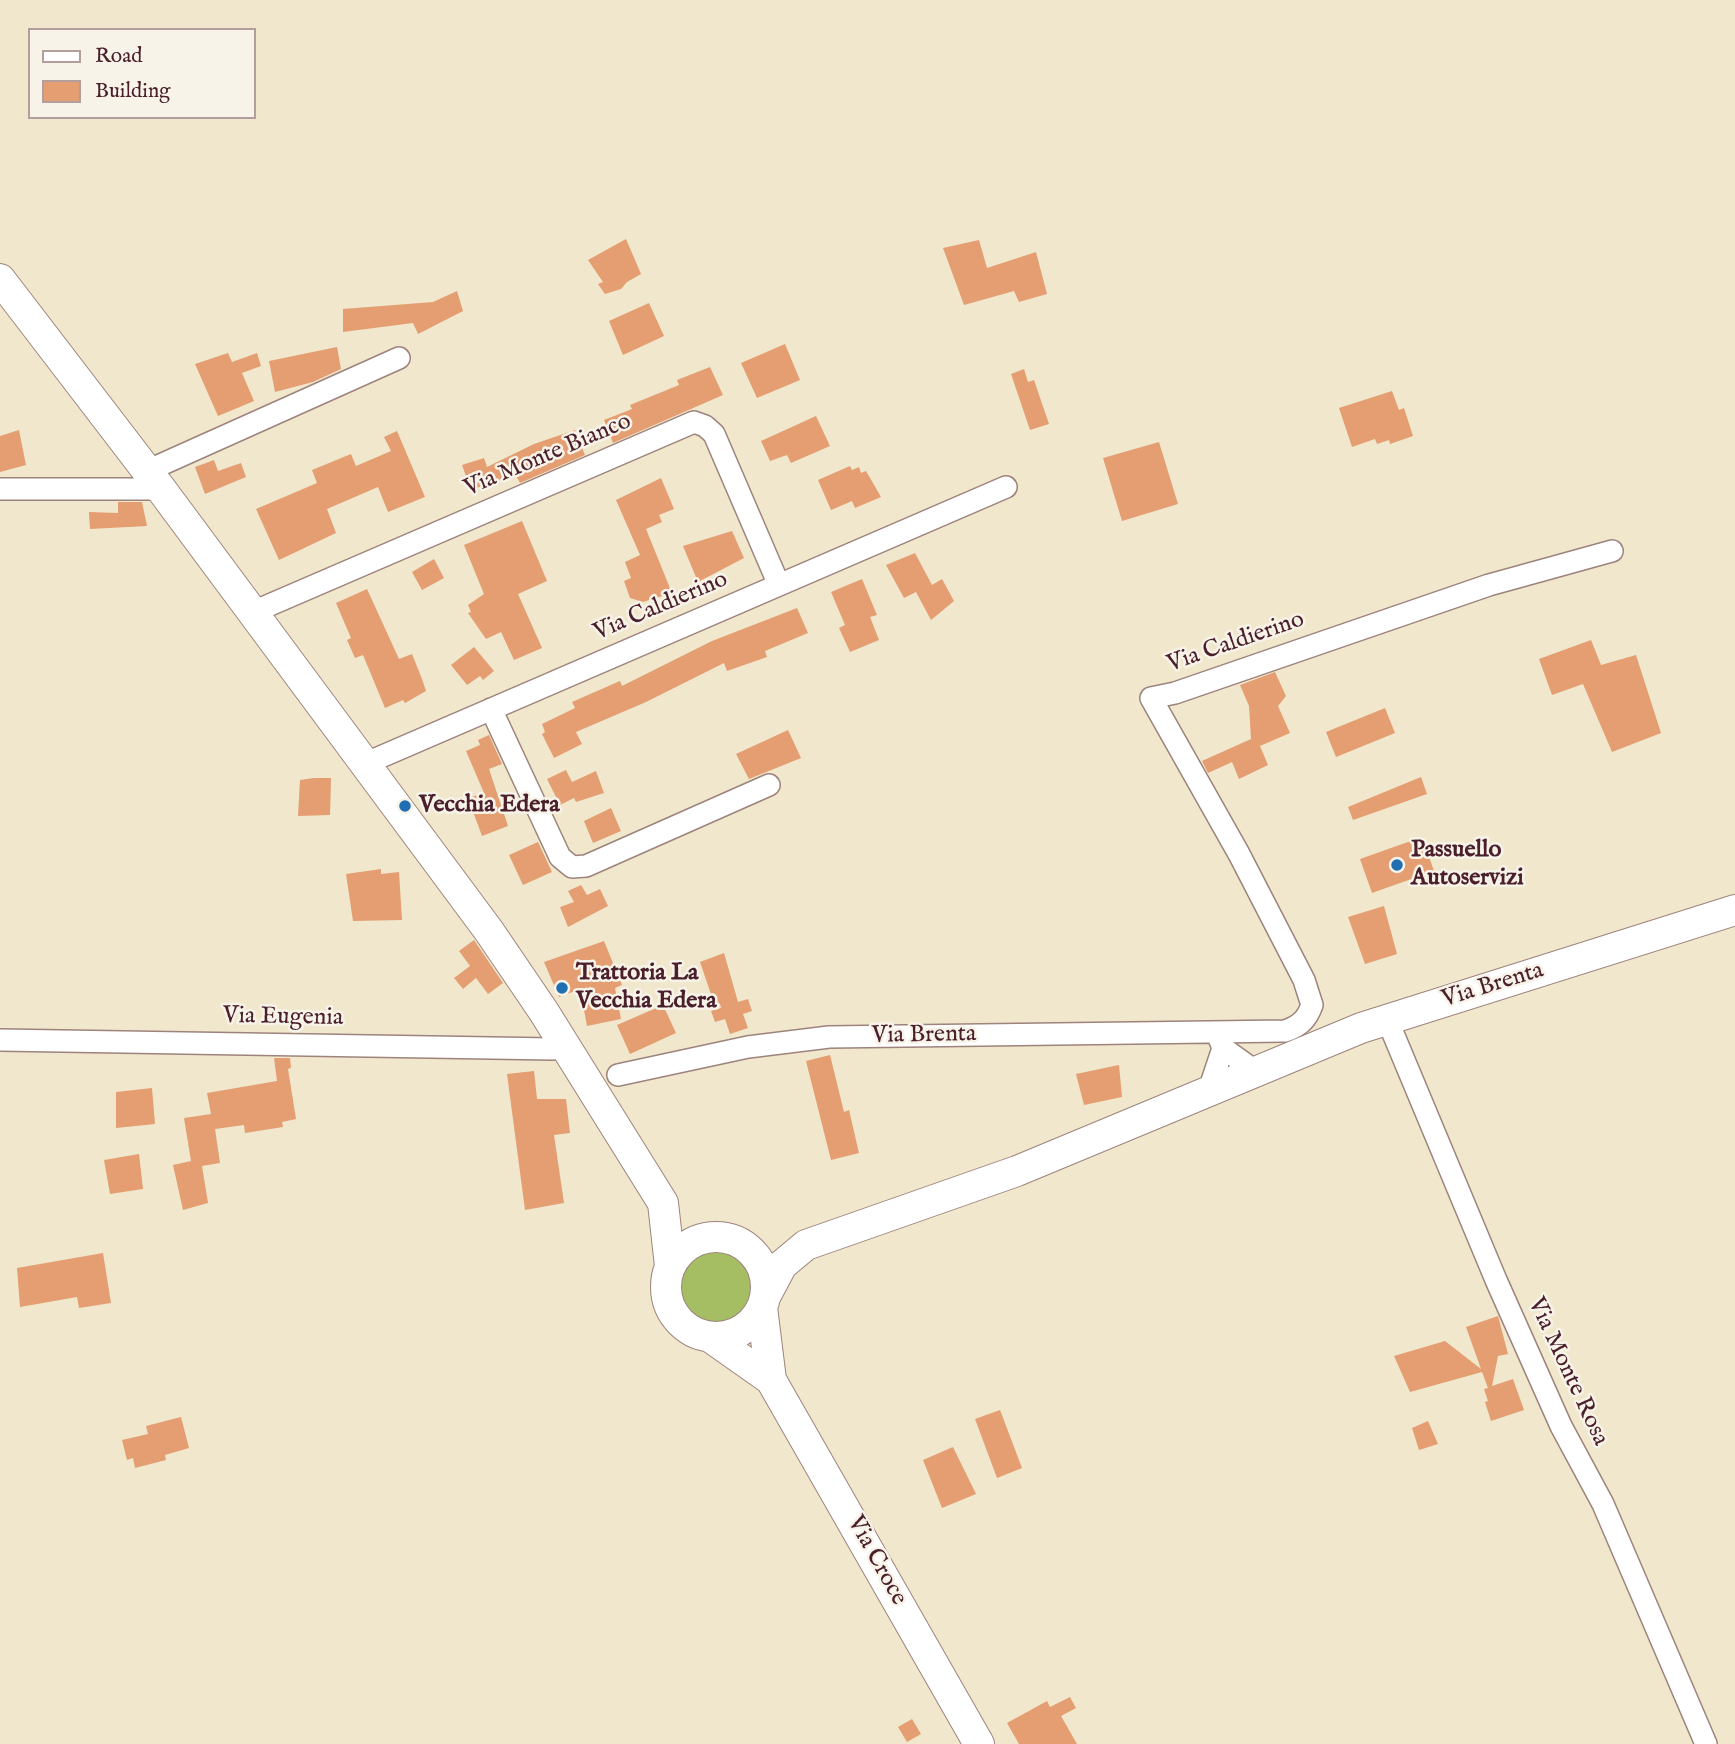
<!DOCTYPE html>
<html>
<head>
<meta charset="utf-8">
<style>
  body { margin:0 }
  #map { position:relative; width:1735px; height:1744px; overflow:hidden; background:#f0e7cd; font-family:"IM FELL English",serif }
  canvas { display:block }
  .legend { position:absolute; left:28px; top:28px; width:228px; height:91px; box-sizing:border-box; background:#f7f3e8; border:2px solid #b29e9c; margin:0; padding:9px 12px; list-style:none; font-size:21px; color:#4a1f2b }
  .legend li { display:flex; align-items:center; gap:14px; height:35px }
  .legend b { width:35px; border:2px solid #b29e9c }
</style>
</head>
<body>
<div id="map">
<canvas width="1735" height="1744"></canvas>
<ul class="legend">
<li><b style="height:9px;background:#fff"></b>Road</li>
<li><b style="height:19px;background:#e49e72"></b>Building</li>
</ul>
</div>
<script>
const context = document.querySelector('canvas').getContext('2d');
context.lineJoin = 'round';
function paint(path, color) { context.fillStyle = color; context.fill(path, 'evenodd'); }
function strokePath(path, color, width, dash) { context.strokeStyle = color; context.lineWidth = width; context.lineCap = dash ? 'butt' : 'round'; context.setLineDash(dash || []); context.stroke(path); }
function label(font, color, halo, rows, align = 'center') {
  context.font = font + ' "IM FELL English",serif'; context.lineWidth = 5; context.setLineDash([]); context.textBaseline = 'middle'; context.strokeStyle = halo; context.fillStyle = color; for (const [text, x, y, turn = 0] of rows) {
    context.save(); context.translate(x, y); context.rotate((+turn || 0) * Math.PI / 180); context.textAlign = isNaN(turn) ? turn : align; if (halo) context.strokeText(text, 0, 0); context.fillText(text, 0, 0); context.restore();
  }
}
paint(new Path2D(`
  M676 1285a39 39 0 1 1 78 0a39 39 0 1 1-78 0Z`), '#a6be63');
paint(new Path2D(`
  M626,239L641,274L627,282L621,289L605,294L598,284L603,282L588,260Z
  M979,240L987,268L1036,252L1047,294L1019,302L1014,291L964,305L943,248Z
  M457,291L463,311L418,334L413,323L343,332V309L433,302Z
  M649,303L664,336L623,355L609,321Z
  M785,344L800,380L757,398L741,363Z
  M337,347L341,369L313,382L275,392L269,361Z
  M228,353L232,362L257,353L261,366L242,373L254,401L218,416L195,364Z
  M710,367L723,395L613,443L604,420L632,409L630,405L679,385L677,380Z
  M1024,369L1028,382L1034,380L1049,424L1030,430L1011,374Z
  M1392,391L1399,410L1404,408L1413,436L1390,444L1389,440L1377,444L1375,439L1352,447L1339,408Z
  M816,416L830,446L791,463L787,455L770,461L761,441Z
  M19,430L26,465L0,472V436Z
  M575,430L585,455L520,483L515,474L471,490L462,465L484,458L487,467L534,444Z
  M397,431L425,497L388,512L378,487L327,509L336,533L279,560L256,509L317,483L312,470L351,454L356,466L391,451L384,437Z
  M1159,442L1178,504L1122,521L1103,458Z
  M214,460L218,471L241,463L246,477L205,494L195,467Z
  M850,466L852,470L859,467L861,473L866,471L881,497L855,508L852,501L831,510L818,480Z
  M661,478L674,509L659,515L662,522L646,529L672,593L643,602L630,598L624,581L631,578L625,562L640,555L616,500Z
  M118,502H142L147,526L90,529L89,512L118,513Z
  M522,521L547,581L518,594L542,648L514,660L501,632L486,639L468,613L471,612L468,605L484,594L464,545Z
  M732,531L744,558L698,582L683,546Z
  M915,553L932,585L942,579L954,601L931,620L916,592L904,598L886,565Z
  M434,559L444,578L422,590L412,572Z
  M862,579L877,615L870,617L879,640L850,652L839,628L845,625L831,592Z
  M367,589L399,659L412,654L422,679L426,691L405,703L403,700L385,708L363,655L355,658L347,640L351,638L336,603Z
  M797,608L808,633L765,651L767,657L727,671L724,663L646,702L576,732L582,744L554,758L542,734L545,732L542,724L575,708L572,702L620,681L622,686L712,641Z
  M1591,640L1601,665L1636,655L1661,733L1612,752L1583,684L1552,695L1539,659Z
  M474,647L494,671L483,680L480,676L467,685L451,665Z
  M1275,672L1286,696L1278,706L1290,733L1260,746L1268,765L1239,779L1232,762L1208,773L1202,761L1251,739L1249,706L1240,685Z
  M1385,708L1395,733L1336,757L1326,732Z
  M788,730L801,758L749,779L736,754Z
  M489,735L502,764L489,769L508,826L482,836L468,798L484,793L466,751L480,745L478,740Z
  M566,770L572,782L596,771L604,793L576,802L574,798L560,805L547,779Z
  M1421,777L1427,794L1353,820L1348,807Z
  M314,778H331L330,815L298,816L300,780Z
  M611,808L621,831L593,843L584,821Z
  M1422,837L1434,871L1372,893L1360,859Z
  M538,842L552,872L523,885L509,855Z
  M381,869V874L399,872L402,920L353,921L346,874Z
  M581,885L587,895L600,889L608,906L568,927L560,907L574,902L568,891Z
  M1384,906L1397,954L1365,964L1348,917Z
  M474,940L503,983L488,994L476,978L463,989L454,978L470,966L459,951Z
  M604,941L622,985L615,988L621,1019L587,1026L580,989L559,997L544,962Z
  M724,953L738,1002L748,999L752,1011L743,1014L748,1028L730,1034L725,1019L715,1022L711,1011L721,1008L720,1004L715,1006L700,962Z
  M663,1005L676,1033L630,1054L617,1025Z
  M830,1055L844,1112L849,1110L859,1153L831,1160L806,1061Z
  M274,1058H290L291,1068L288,1069L296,1119L282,1122L283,1127L245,1133L244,1125L215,1129L220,1163L202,1166L208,1203L183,1210L173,1165L191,1161L184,1118L211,1114L207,1093L277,1081Z
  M1119,1065L1122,1097L1084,1105L1076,1074Z
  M534,1071L537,1099H566L570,1133L554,1135L564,1203L525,1210L507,1074Z
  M152,1088L155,1124L116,1128V1092Z
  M139,1154L143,1189L110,1194L104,1160Z
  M103,1253L111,1303L79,1308L77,1297L20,1307L17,1268Z
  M1498,1316L1508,1354L1498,1356L1492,1386L1513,1379L1524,1410L1491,1421L1485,1402L1488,1401L1484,1389L1488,1388L1482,1372L1410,1392L1394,1356L1445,1341L1481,1369L1466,1327Z
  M1000,1410L1022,1468L997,1478L975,1419Z
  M181,1417L189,1448L165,1455L166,1460L135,1468L133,1458L127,1460L122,1440L148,1434L146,1426Z
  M1428,1421L1438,1444L1419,1450L1412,1428Z
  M953,1447L976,1494L942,1508L923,1460Z
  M1070,1697L1076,1708L1061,1716L1077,1744H1019L1007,1723L1047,1701L1050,1707Z
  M912,1719L921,1734L907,1742L898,1727Z`), '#e49e72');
const street = new Path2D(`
  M147,471L399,358
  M0,489H161
  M251,613L694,422L705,426L714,434L779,585
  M491,709L560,857L572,867L586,866L769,785
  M362,765L1006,487
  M1387,1019L1496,1280L1561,1426L1603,1504L1706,1744
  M1217,1033L1223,1048L1255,1071
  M0,1040L553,1049L565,1044
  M618,1075L748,1047L829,1037L1285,1031C1300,1026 1307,1019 1312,1005L1304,980L1239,854L1151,698L1175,693L1489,585L1612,551
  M1209,1090L1223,1048`);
const secondary = new Path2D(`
  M0,279L161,489L489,931L544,1012L663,1203L670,1266
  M666 1287a50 50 0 1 1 100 0a50 50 0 1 1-100 0Z
  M765,1297L782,1265L806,1245L1017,1171L1361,1028L1735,910
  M762,1307L771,1380
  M710,1337L771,1380L979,1744`);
strokePath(street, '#9d837c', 24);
strokePath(secondary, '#9d837c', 32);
strokePath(street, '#fff', 21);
strokePath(secondary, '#fff', 30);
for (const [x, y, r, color] of [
  [405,806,7,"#1f6fb2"],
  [1397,865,7,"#1f6fb2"],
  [562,988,7,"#1f6fb2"]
]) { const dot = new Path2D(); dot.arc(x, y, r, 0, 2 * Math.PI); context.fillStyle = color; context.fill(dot); strokePath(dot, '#f7f3e8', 2.5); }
label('24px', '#4a1f2b', '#f7f3e8', [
  ["Via Monte Bianco",548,456,-23],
  ["Via Caldierino",661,607,-23],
  ["Via Caldierino",1236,643,-19],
  ["Via Brenta",1493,986,-17],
  ["Via Eugenia",283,1018,1],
  ["Via Brenta",924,1036,-1],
  ["Via Monte Rosa",1567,1372,65],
  ["Via Croce",876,1561,61]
]);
label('bold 24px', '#4a1f2b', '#f7f3e8', [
  ["Vecchia Edera",419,806],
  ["Passuello",1411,851],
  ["Autoservizi",1411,879],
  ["Trattoria La",576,974],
  ["Vecchia Edera",576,1002]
], 'left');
</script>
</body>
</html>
